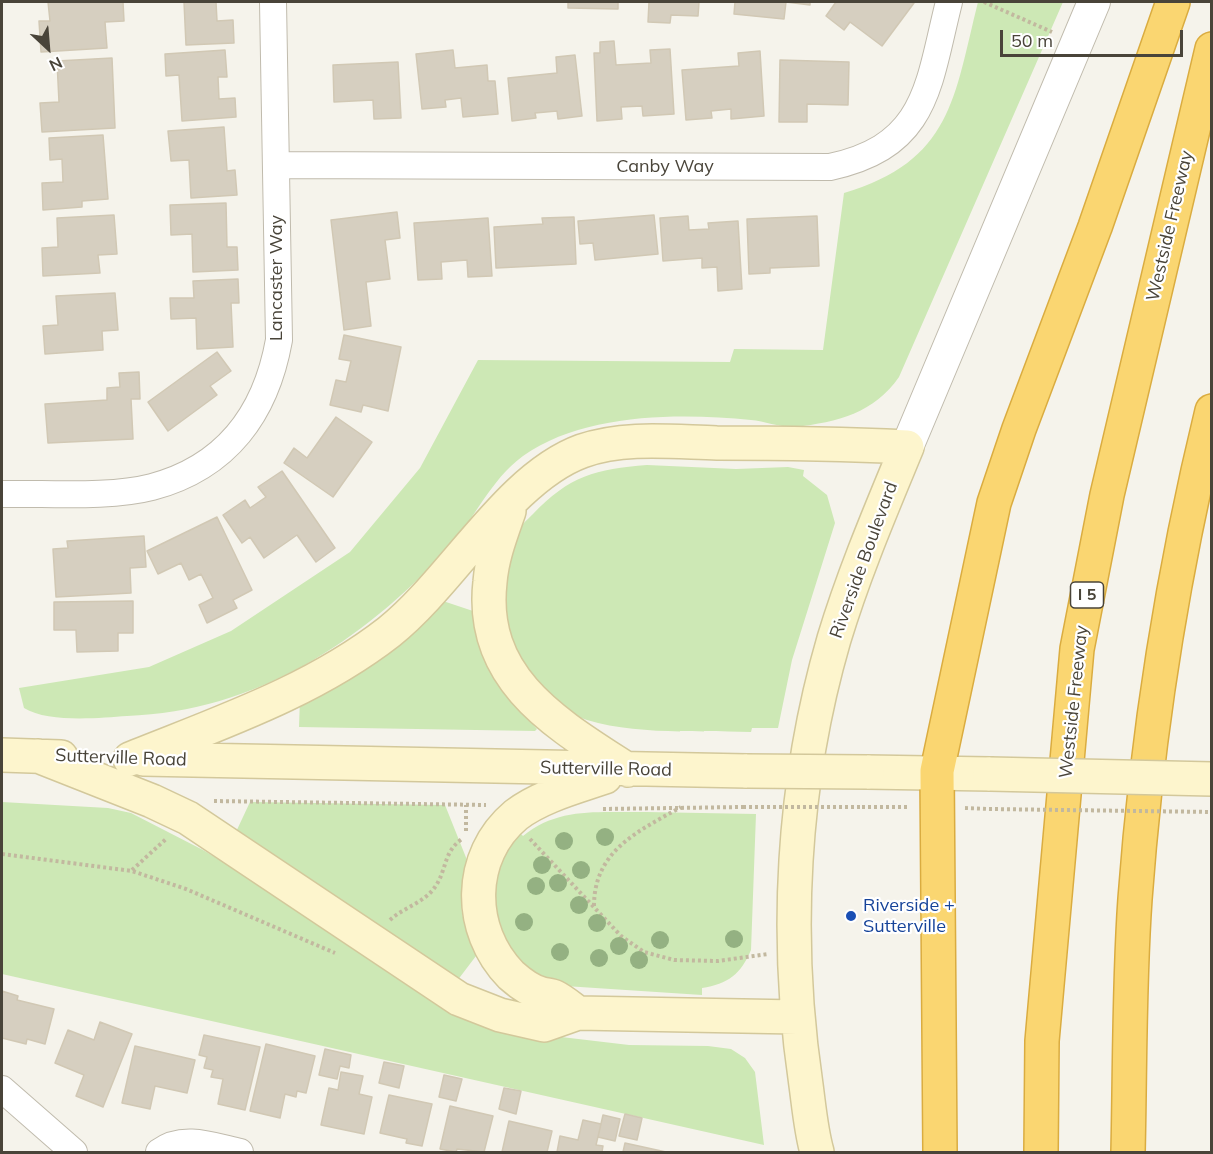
<!DOCTYPE html>
<html>
<head>
<meta charset="utf-8">
<style>
  body { margin:0 }
  #map { position:relative; width:1213px; height:1154px; overflow:hidden; background:#f5f3eb; font-family:Mulish,sans-serif }
  canvas { display:block }
  .frame { position:absolute; inset:0; border:3px solid #494439; pointer-events:none }
  .north { position:absolute; left:18px; top:18px; width:60px; height:60px; -webkit-text-stroke:4px #fff; paint-order:stroke; rotate:154deg; font-size:16px; font-weight:700; line-height:24px; text-align:center; color:#494439 }
  .north::after { content:''; display:block; margin:auto; width:21px; height:27px; background:#494439; clip-path:polygon(50% 0,100% 100%,50% 72%,0 100%) }
  .scale { position:absolute; left:1000px; top:30px; width:183px; height:27px; box-sizing:border-box; border:3px solid #494439; border-top:0; padding-left:8px; font-size:18px; line-height:21px; white-space:nowrap; color:#494439; -webkit-text-stroke:4px #fff; paint-order:stroke }
</style>
</head>
<body>
<div id="map">
<canvas width="1213" height="1154"></canvas>
<div class="frame"></div>
<div class="north">N</div>
<div class="scale">50 m</div>
</div>
<script>
const context = document.querySelector('canvas').getContext('2d');
context.lineJoin = 'round';
function paint(path, color) { context.fillStyle = color; context.fill(path, 'evenodd'); }
function strokePath(path, color, width, dash) { context.strokeStyle = color; context.lineWidth = width; context.lineCap = dash ? 'butt' : 'round'; context.setLineDash(dash || []); context.stroke(path); }
function label(font, color, halo, rows, align = 'center') {
  context.font = font + ' Mulish,sans-serif'; context.lineWidth = 4.5; context.setLineDash([]); context.textBaseline = 'middle'; context.strokeStyle = halo; context.fillStyle = color; for (const [text, x, y, turn = 0] of rows) {
    context.save(); context.translate(x, y); context.rotate((+turn || 0) * Math.PI / 180); context.textAlign = isNaN(turn) ? turn : align; if (halo) context.strokeText(text, 0, 0); context.fillText(text, 0, 0); context.restore();
  }
}
paint(new Path2D(`
  M978,2H1063L899,377C874,413 838,422 795,427C781,428 765,421 751,420C679,413 584,413 523,456C490,480 474,520 447,550C361,642 257,711 127,716C99,718 48,723 24,708L19,688L149,667L231,631L350,552L420,468L478,360L730,362L734,349L823,350L844,193C952,161 954,98 978,2Z
  M647,465L736,469L788,467L804,470L803,476L827,495L835,523L792,660L778,728H752L751,732C692,730 620,737 566,712C511,686 490,586 515,534C519,527 527,520 533,514C569,476 596,469 647,465Z
  M440,600L473,611L480,638L502,687L537,729L535,731L299,727L300,698Z
  M2,802L108,808L131,813L203,850L502,1030L629,1045L708,1046L731,1049L745,1058L755,1072L764,1145L2,974Z
  M250,802L445,805L467,860L461,898L462,914L476,956L457,981L235,834Z
  M646,812L756,814L751,950C741,974 728,984 702,988V995L565,986L531,973L509,952L496,929L494,884L501,859L519,832L523,836C559,806 602,813 646,812Z`), '#cde8b5');
const building = new Path2D(`
  M48,2H123L124,21L105,22L107,48L41,52L39,21H50Z
  M184,2H216L217,21L233,20L234,43L186,45Z
  M568,2H618V9L568,8Z
  M649,2H699L698,16L671,15L670,23L648,22Z
  M735,2H810V5L786,2L784,19L734,14Z
  M836,2H911L914,3L882,46L850,22L844,30L826,16Z
  M614,41L616,65L651,63L650,50L670,49L674,114L643,116L642,106L621,107L622,119L597,121L594,53H600V42Z
  M225,50L227,77H218L219,99L235,98L236,117L182,121L179,75L166,76L165,54Z
  M453,50L455,68L487,65L488,81H495L498,114L463,117L461,98L445,100L446,107L422,109L416,54Z
  M760,51L764,116L731,119V109L711,111L712,118L686,120L682,70L739,66L738,53Z
  M575,55L582,116L558,119L557,111L535,113L536,118L512,121L508,78L557,73L556,57Z
  M112,58L115,128L42,132L40,103L59,102L57,61Z
  M780,60L849,62L848,105L807,104V122H779Z
  M398,62L401,118L374,119L373,100L334,102L333,65Z
  M224,127L227,171L235,170L237,195L191,198L189,160L171,161L168,131Z
  M103,135L108,199L82,201V207L43,210L42,183L63,182L62,159L50,160L49,138Z
  M226,203L227,247H237L238,270L193,272L192,234L171,235L170,205Z
  M397,212L400,238L385,240L390,279L366,282L371,326L344,330L331,220Z
  M114,215L117,254L98,255L100,273L43,276L42,248L58,247L57,218Z
  M654,215L658,254L595,260L593,243L580,244L578,221Z
  M688,216L689,230L709,229L708,223L738,221L742,289L718,291L717,267L702,268V258L663,261L660,218Z
  M817,216L819,266L770,268V273L749,274L747,219Z
  M574,217L576,264L496,268L494,227L543,224L542,218Z
  M488,218L492,276L468,277L467,260L441,262L442,279L418,280L414,223Z
  M238,279L239,303H231L233,347L197,349L196,318L171,319L170,298H194L193,281Z
  M115,293L118,330L102,331L103,350L45,354L43,326L58,325L56,296Z
  M344,335L401,347L388,411L363,405L361,412L330,405L336,380L346,382L351,361L339,359Z
  M217,352L231,371L210,386L217,395L168,431L148,402Z
  M139,372L140,399H131L133,439L48,443L45,404L107,400V388L120,387L119,373Z
  M336,417L372,442L333,497L284,463L294,448L307,458Z
  M282,471L335,548L316,562L297,535L264,558L250,537L242,543L223,515L245,500L250,508L266,497L258,487Z
  M217,517L252,590L233,600L237,608L207,623L199,605L213,598L201,574L189,580L181,563L158,574L147,551Z
  M144,536L146,567L130,568L131,593L56,597L53,549L68,548L67,541Z
  M133,601V633H118V651L77,652L76,630H54V602Z
  M2,991L18,996L17,1000L54,1009L45,1044L27,1039L26,1044L2,1038Z
  M100,1022L132,1034L103,1107L76,1096L84,1075L55,1063L68,1030L94,1040Z
  M204,1035L260,1047L245,1110L218,1104L223,1079L211,1077L213,1070L204,1068L207,1057L199,1055Z
  M266,1044L315,1056L306,1093L297,1091L296,1097L285,1094L280,1118L250,1111Z
  M135,1046L195,1060L187,1093L155,1086L150,1109L122,1103Z
  M325,1049L351,1055L349,1068L340,1066L337,1079L319,1075Z
  M384,1062L404,1066L399,1088L379,1083Z
  M341,1072L363,1076L359,1094L372,1097L364,1134L321,1125L329,1088L338,1090Z
  M444,1075L462,1079L456,1101L439,1097Z
  M504,1088L521,1091L516,1114L499,1109Z
  M389,1095L432,1104L422,1146L406,1143L407,1139L380,1133Z
  M450,1106L493,1116L484,1152L457,1149L456,1152L440,1149Z
  M625,1114L642,1118L637,1140L619,1136Z
  M603,1115L620,1119L615,1141L598,1137Z
  M583,1120L601,1124L596,1145L603,1146L602,1152H557L560,1136L578,1140Z
  M509,1121L552,1131L547,1152H502Z
  M625,1143L666,1152H623Z`);
paint(building, '#d6cfc0');
strokePath(building, '#d1c8b4', 1.5);
const minor = new Path2D(`
  M277,165L830,167C928,146 928,85 949,2
  M2,494C47,493 110,498 152,487C227,467 266,413 279,340L273,2
  M2,1089L74,1152
  M159,1152C183,1134 213,1146 240,1152`);
const tertiary = new Path2D(`
  M907,447L1094,2`);
const secondary = new Path2D(`
  M509,511C501,534 492,557 490,582C479,680 557,724 628,770
  M2,755L61,757
  M38,756L152,801L188,818L459,999L500,1015L544,1025L578,1013L797,1017
  M130,759C219,723 312,692 389,632C453,581 508,478 582,451C625,436 673,442 717,443C781,443 844,444 907,447C881,510 854,573 834,639C792,783 784,937 806,1085C809,1107 811,1131 817,1152
  M143,759L747,771
  M867,772L990,774
  M578,1013C571,1008 563,1001 555,997C551,995 546,995 542,994C530,991 520,983 511,975C467,930 467,856 516,815C541,796 576,787 605,777`);
const motorway = new Path2D(`
  M940,1152L937,771L994,503L1019,429L1095,227L1173,2
  M1041,1152L1042,1041L1077,649L1107,495L1212,49
  M1128,1152C1130,1068 1129,983 1135,899C1147,735 1173,571 1212,411`);
strokePath(minor, '#c0bbad', 28);
strokePath(tertiary, '#c0bbad', 34);
strokePath(secondary, '#d3c89b', 36);
strokePath(motorway, '#daac40', 36);
strokePath(new Path2D(`
  M984,2L1052,32
  M214,801L486,805
  M862,807H910
  M965,808L989,809
  M603,809L743,807
  M466,831V805
  M530,839L621,936L644,952L674,960L718,961L768,954
  M2,854L132,871L186,889L335,953
  M132,870L166,839
  M594,906C594,850 639,831 681,807
  M390,920C404,907 424,903 435,887C447,870 443,852 462,839`), '#c2b89f', 4, [3, 3]);
strokePath(minor, '#fff', 26);
strokePath(tertiary, '#fff', 32);
strokePath(secondary, '#fdf5cd', 33);
strokePath(motorway, '#fad671', 33);
const secondaryBridge = new Path2D(`
  M747,771L867,772
  M990,774L1212,779`);
strokePath(secondaryBridge, '#d3c89b', 36, []);
strokePath(new Path2D(`
  M743,807H862
  M989,809L1212,812`), '#c2b89f', 4, [3, 3]);
strokePath(secondaryBridge, '#fdf5cd', 33);
context.fillStyle = '#94b182';
for (const [x, y] of [
  [605,837],
  [564,841],
  [542,865],
  [581,870],
  [558,883],
  [536,886],
  [579,905],
  [524,922],
  [597,923],
  [734,939],
  [660,940],
  [619,946],
  [560,952],
  [599,958],
  [639,960]
]) { context.beginPath(); context.arc(x, y, 9, 0, 2 * Math.PI); context.fill(); }
for (const [x, y, r, color] of [
  [851,916,6,"#1a4fb4"]
]) { const dot = new Path2D(); dot.arc(x, y, r, 0, 2 * Math.PI); context.fillStyle = color; context.fill(dot); strokePath(dot, '#fff', 2); }
for (const [x, y, w] of [
  [1087,595,33]
]) { const box = new Path2D(); box.roundRect(x - w / 2, y - 13, w, 26, 4.5); context.fillStyle = '#fff'; context.fill(box); strokePath(box, '#494439', 1.5); }
label('bold 16px', '#494439', null, [
  ["I 5",1087,595]
]);
label('18px', '#494439', '#fff', [
  ["Canby Way",665,167],
  ["Westside Freeway",1170,226,-77],
  ["Lancaster Way",277,278,-90],
  ["Riverside Boulevard",864,560,-70],
  ["Westside Freeway",1074,702,-84],
  ["Sutterville Road",121,758,2],
  ["Sutterville Road",606,769,1]
]);
label('18px', '#164399', '#fff', [
  ["Riverside +",863,906],
  ["Sutterville",863,927]
], 'left');
</script>
</body>
</html>
